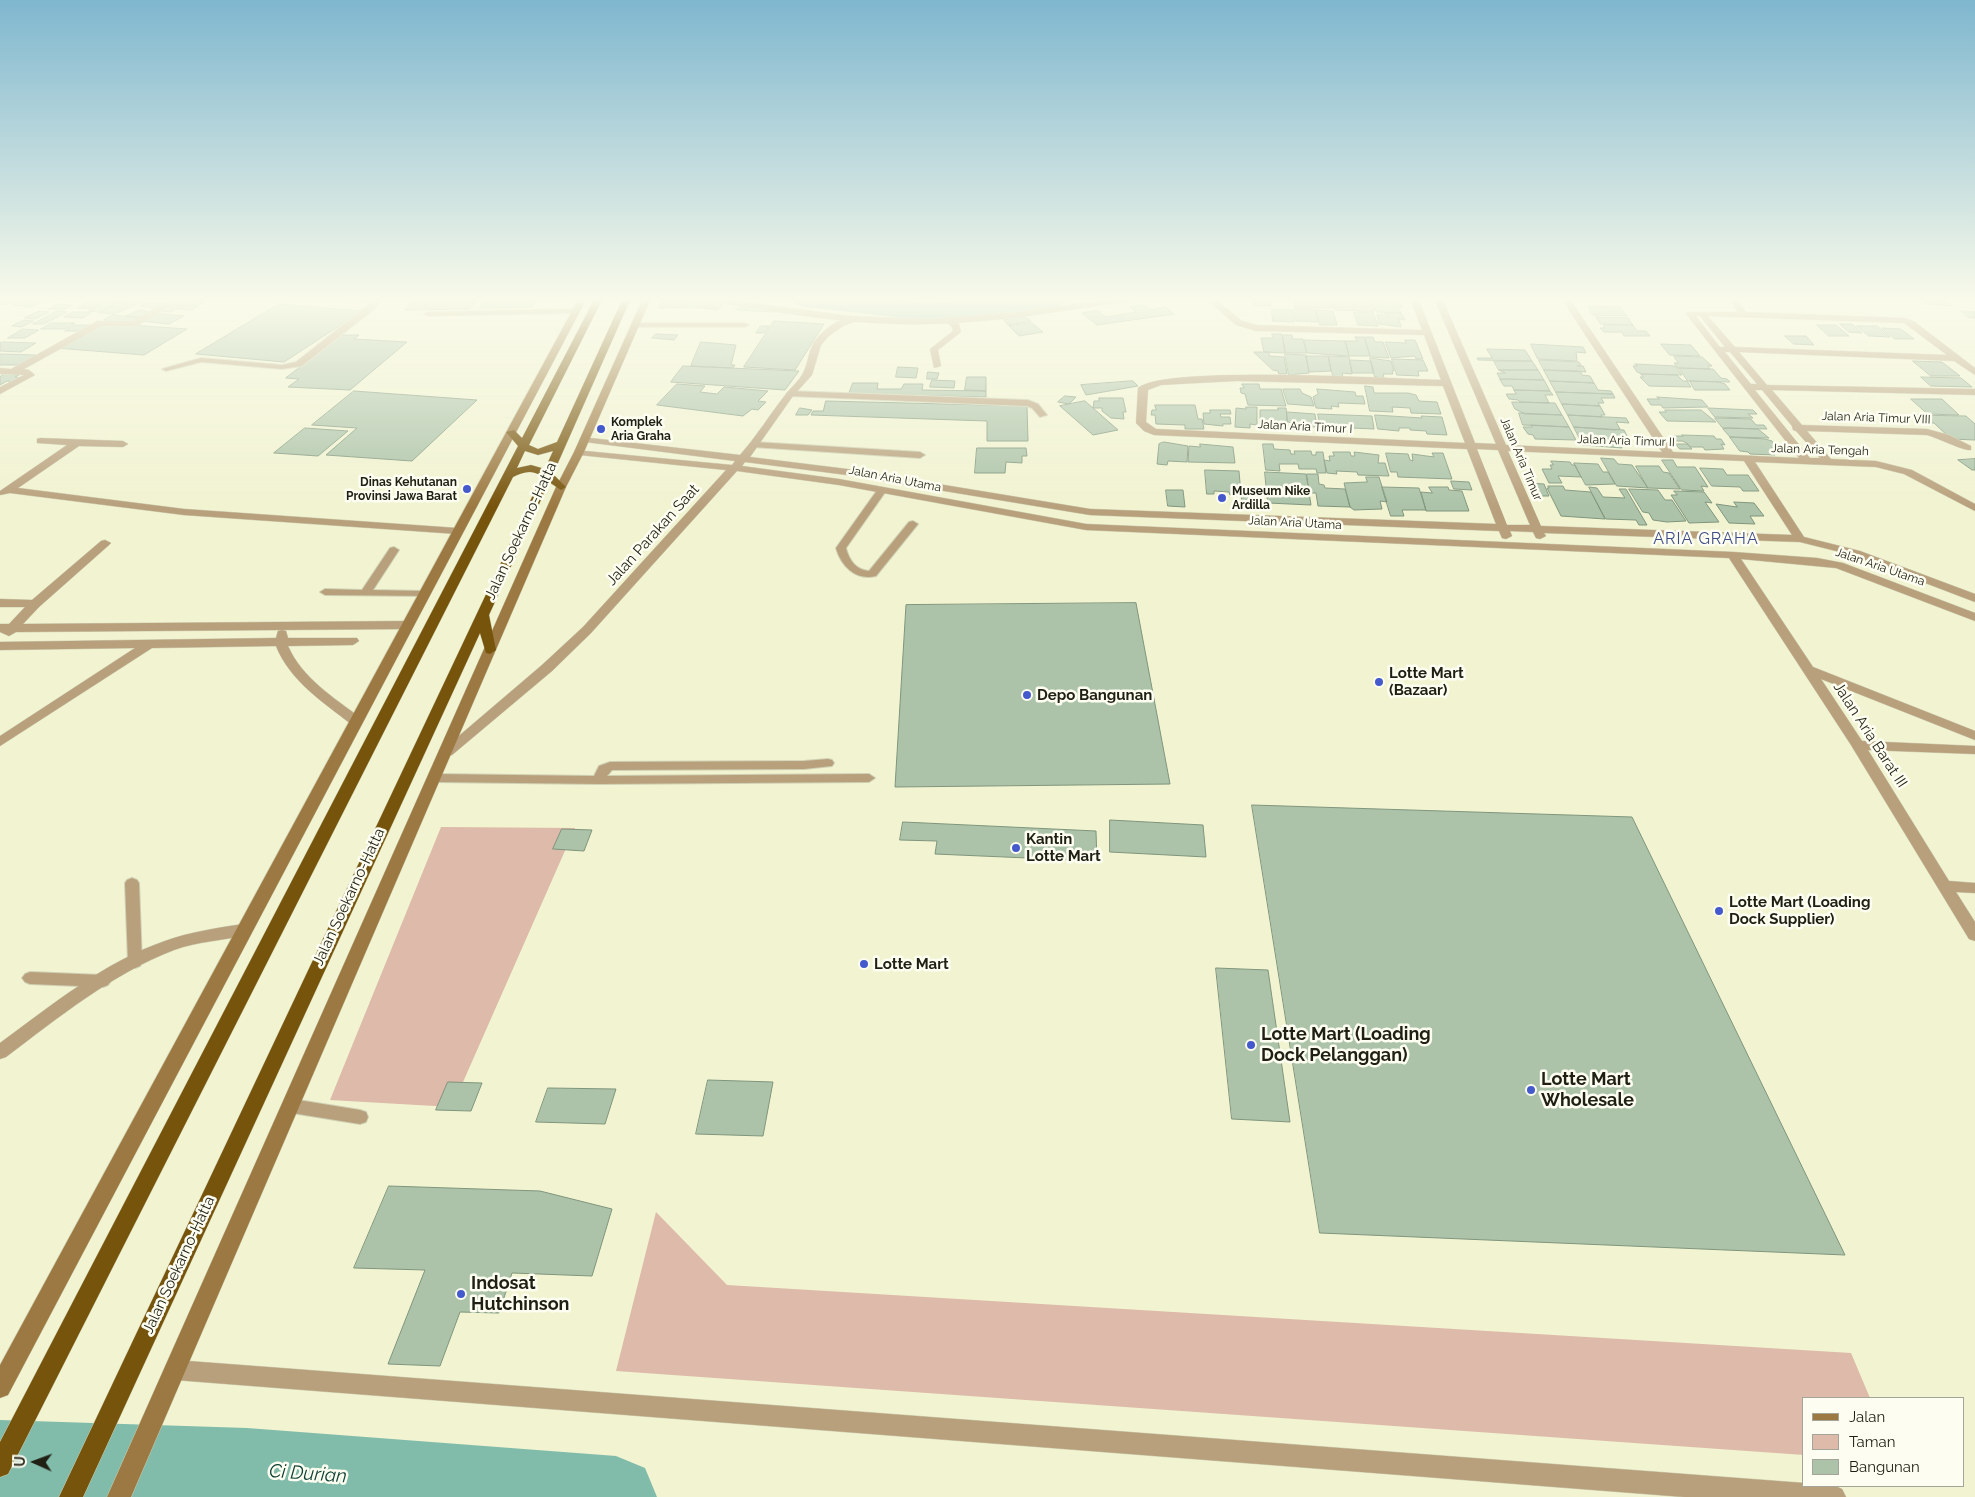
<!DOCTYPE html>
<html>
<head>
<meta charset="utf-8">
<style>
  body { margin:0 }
  #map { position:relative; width:1975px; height:1497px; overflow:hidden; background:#f1f3d1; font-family:Raleway,sans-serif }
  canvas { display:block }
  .legend { position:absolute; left:1802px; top:1397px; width:162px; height:90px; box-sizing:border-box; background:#fdfef1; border:1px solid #a4a598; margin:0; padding:6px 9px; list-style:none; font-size:15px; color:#1f1f13 }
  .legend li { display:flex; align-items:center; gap:10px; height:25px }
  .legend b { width:25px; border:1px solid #a4a598 }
  .north { position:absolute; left:10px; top:1437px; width:50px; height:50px; -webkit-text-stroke:4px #fdfef1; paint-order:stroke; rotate:272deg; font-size:14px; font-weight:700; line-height:20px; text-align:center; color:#1f1f13 }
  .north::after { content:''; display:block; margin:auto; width:18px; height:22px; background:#1f1f13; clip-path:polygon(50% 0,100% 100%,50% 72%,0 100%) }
</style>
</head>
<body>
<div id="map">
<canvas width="1975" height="1497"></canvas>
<ul class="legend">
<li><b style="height:6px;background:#9c7942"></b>Jalan</li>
<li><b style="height:14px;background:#ddbaa9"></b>Taman</li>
<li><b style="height:14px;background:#acc3a9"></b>Bangunan</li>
</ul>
<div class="north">U</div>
</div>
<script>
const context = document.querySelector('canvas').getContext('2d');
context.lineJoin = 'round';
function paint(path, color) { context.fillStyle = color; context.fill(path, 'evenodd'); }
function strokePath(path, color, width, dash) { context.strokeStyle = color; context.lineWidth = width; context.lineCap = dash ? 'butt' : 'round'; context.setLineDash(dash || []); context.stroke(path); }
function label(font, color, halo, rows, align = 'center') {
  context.font = font + ' Raleway,sans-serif'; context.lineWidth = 5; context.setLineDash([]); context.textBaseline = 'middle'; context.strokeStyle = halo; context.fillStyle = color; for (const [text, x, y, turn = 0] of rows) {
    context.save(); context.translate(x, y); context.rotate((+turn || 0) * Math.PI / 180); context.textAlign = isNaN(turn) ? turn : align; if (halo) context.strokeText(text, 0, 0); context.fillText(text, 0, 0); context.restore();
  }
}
paint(new Path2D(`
  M441,827L575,828L452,1107L330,1100Z
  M656,1212L727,1285L1851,1353L1870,1398H1804V1455L616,1371Z`), '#ddbaa9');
paint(new Path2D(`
  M791,298H882L931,303L979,298H1068L1064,304L1054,307L931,321L805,307L795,304Z
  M0,1420L247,1428L616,1456L645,1468L657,1497H0Z`), '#81bbaa');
const building = new Path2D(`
  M3,298H20L5,305L0,304V299Z
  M98,298H114L112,299L124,301L120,303L94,300Z
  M129,298H136L133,300H145L139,304L123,303Z
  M415,298H478L470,309L405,310Z
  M486,298H536L532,307L480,308Z
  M1253,298H1270L1271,306H1254Z
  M1294,298L1332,300L1334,308H1296Z
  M1351,298L1371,300L1375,311L1335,310L1332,299Z
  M185,299L207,301L199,305L177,303Z
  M21,300L41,302L31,307L11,305Z
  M696,300L695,307L659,308L662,301Z
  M1923,300L1947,301L1952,306L1927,304Z
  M91,301L105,302L92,309L78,308Z
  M697,301L717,303L723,305L717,310L695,307Z
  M1372,301L1400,302L1403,307H1399L1401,313L1377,312Z
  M149,302L163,303L154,308L140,306Z
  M106,303H116L99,312L89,311Z
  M117,303L131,304L136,305L114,314L100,313Z
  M58,304L72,305L64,310L49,309Z
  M170,304H183L171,312L158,311Z
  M185,304L199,306L191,310L177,309Z
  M279,304L362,311L284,362L196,354Z
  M1144,305L1150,310L1165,307L1174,314L1097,325L1082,313L1098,310L1106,317L1136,312L1130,307Z
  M1588,306L1620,307L1627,316L1593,315Z
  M740,307L776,310L774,312L736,310Z
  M1272,309L1292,310L1294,322L1273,321Z
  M1294,309L1316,310L1319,322L1296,321Z
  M139,310L154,312L142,318L126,316Z
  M1316,310L1333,311L1337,325H1320Z
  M39,311L49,312L35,319L25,318Z
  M57,311L67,312L44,324H33Z
  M1961,311L1975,312V318L1968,317Z
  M73,312H92L83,318L64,317Z
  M1354,312H1373L1378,326L1358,325Z
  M155,313L184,316L169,324L140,321Z
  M1397,313L1402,314L1405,320L1399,319L1401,327L1379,324L1377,315Z
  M113,315L142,318L133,323L104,320Z
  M1026,317L1031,321L1008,325L1004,320Z
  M1596,317L1628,318L1633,325L1601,324Z
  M24,320L34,321L21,327L12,326Z
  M774,321L824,324L795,370L744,367Z
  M51,323H75L65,329H41Z
  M102,323L187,329L144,355L56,348Z
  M1032,323L1043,332L1019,336L1009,326Z
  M1840,324H1852L1862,333L1849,332Z
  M75,325H91L81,331H65Z
  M1604,325H1633L1637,331H1646L1650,336H1624L1622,332H1604L1600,328H1604Z
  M1817,325H1836L1849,336H1829Z
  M761,326H769L764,333H756Z
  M1857,326H1877L1890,337L1869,336Z
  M1882,328L1901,329L1914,339H1895Z
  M23,329L39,330L25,338H8Z
  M656,334L678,335L674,340L652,338Z
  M1272,334H1282L1285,353L1264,352L1261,338H1273Z
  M342,335H359L354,339L407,342L350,390L288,387L299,379L286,378Z
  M1283,335H1292L1293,339H1303L1307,353H1286Z
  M1785,336H1806L1814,345L1794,344Z
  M1355,337H1364L1370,356H1349L1345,341H1357Z
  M1365,337H1373L1375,342H1383L1389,358L1371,357Z
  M1304,340L1345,341L1349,356L1307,353Z
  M1405,340H1415L1423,359H1416L1415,356L1391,358L1385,342L1406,343Z
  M3,342L36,343L21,352L0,351V343Z
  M701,342L736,345L731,365H735L733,368L691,366Z
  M1531,344L1583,347L1586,353L1576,352L1577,361L1538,359Z
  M1661,344L1691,345L1700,356L1670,355Z
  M1487,349L1525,350L1532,361L1478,360L1477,358H1492Z
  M1254,352H1269V356L1284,357L1287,374H1279L1278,371L1273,370Z
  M0,354L36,355L20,365H0Z
  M1285,354L1306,355L1309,373L1289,375Z
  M1306,356H1328L1331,371L1310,372Z
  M1329,356L1349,357L1352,374L1342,373L1343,377L1333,376Z
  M1674,356L1702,357L1712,366H1708L1710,369L1678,368L1674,363H1678Z
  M1370,358L1391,361L1394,371H1392L1393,374H1383L1384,378L1375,377Z
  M1392,359L1423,360L1428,371H1418L1419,376L1397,375Z
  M1350,360L1371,361L1374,373H1353Z
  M1539,360L1579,362L1581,365L1577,366H1583L1586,372L1544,370Z
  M1494,361H1532L1538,370H1499Z
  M1913,361L1942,362L1960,376H1931Z
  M1635,364L1675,366L1682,375L1642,374L1637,372L1633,366H1637Z
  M683,366L799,371L785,390L671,382Z
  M898,367L918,368L916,378L896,377Z
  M1679,368L1713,369L1721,378L1727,379L1730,382L1688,381Z
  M1499,370H1538L1544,380L1500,379L1497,373H1505Z
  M1544,370L1580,371L1582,375L1590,376L1594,383L1550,381Z
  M928,372L939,373L937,379H927Z
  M5,374L19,375L15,377L22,378L15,382L7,381L0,385V377Z
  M1641,374L1677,375L1683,381H1687L1691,387L1649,386L1640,377H1643Z
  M967,377H986V391L965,390Z
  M1921,377L1961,378L1972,387L1931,386Z
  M1507,379L1544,380L1550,391L1514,390L1512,386H1504L1500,380Z
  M932,380L955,381L954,388L930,387Z
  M1133,381L1138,386L1086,395L1081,385Z
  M1550,381L1594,383L1598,390L1611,391L1613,394L1556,392Z
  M1690,381L1719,382L1725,384L1730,390H1695Z
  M853,383H878L877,389H901L904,384H923L922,390L986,391V397L849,394Z
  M677,384L705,386L700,392L717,394L724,387L768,391L758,401L766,402L758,410L752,409L743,416L657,405Z
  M1242,384H1259L1260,389H1281L1286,406L1248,405L1245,394L1241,393L1240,388H1244Z
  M1365,386L1373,387L1374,393H1408L1416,395L1419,401L1437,402L1441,414L1411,413L1410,408L1392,407L1393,412L1370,411Z
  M1283,389H1300L1302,393L1311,397L1314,406L1288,404Z
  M1317,389L1355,392L1356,396H1363L1365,404L1338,403L1339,407L1331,406L1332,409L1316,408L1313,397L1318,394Z
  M1514,390L1550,391L1553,395H1545L1549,403L1520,402L1518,400L1509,399L1506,394H1516Z
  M354,391L477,400L412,461L326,455L357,428L312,425Z
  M1556,392L1613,394L1615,398H1601L1604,403H1598L1600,406L1562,404Z
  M1065,396L1076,397L1069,404L1058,402Z
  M1657,397L1702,400L1708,407L1663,408L1661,405H1651L1647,399H1659Z
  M1099,398H1123L1126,412H1123L1124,419L1111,418L1102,411V408H1093L1094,401H1099Z
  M1911,399H1942L1959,415L1928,414Z
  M826,401L1027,406L1028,441H987V421L811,415L813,411H823Z
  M1085,401L1118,430L1093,435L1060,406Z
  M1512,402L1555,403L1562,415L1525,414L1515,409Z
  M1562,404L1600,406L1605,415H1601L1602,417L1568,415Z
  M1155,405H1195L1198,419H1202L1204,429H1185V425L1156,424L1155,415H1151L1152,410H1156Z
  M1246,407H1257V425L1250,424V428L1235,427L1236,408L1246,409Z
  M800,408L812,410L808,415H796Z
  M1278,408H1286L1288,428L1285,427V430L1260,427V410H1278Z
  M1708,408L1753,410L1757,414H1748L1753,418L1715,417Z
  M1210,410H1230L1231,414H1220L1221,417H1230L1231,424H1223V426L1204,424L1203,413H1210Z
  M1665,410H1701L1716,422L1667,421L1659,412H1666Z
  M1287,412L1315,414L1317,427L1294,426L1293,423L1288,422Z
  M1519,413L1562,415L1569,427L1523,425Z
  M1318,414L1372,416L1374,429L1352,428V425H1342V428L1321,426Z
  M1375,415L1422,418L1421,416L1442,417L1447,435L1427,434L1426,431L1410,430V428H1399V431L1378,429Z
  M1568,415L1626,418L1629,423L1616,422L1620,429L1614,430L1574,427Z
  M1911,415L1966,416L1975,424V440L1951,439L1934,423H1920Z
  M1715,418L1751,419L1756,425H1764L1767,429L1723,428Z
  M1531,425L1569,427L1576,440L1535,439L1533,435L1528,434L1523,427H1532Z
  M1574,427L1624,430L1629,440L1618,439L1622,448L1583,445Z
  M305,428L348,431L318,456L274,453Z
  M1728,428L1758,429L1769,438L1730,437L1723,429Z
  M1682,435L1714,436L1716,439H1721L1725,445L1721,444L1724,449L1705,450L1703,447H1690L1687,443L1682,441H1675L1672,436H1683Z
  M1730,437L1765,439L1772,441L1778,448H1771L1775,455L1750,454L1748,452L1740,451Z
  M1164,442L1188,446L1187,462L1168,461L1167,465L1157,464L1159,444Z
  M1200,444L1233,447L1235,463L1188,462L1189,446L1200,447Z
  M1263,444H1273L1274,449L1290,450L1291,454H1295L1294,451H1311L1312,455H1316V452H1323L1326,473H1317L1316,469H1299L1298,464H1279L1280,471L1266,470Z
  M1676,444H1687L1692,449H1680Z
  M977,448H1026L1027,456H1022V463L1006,462L1005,473H975Z
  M1333,452H1350L1351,456H1355L1354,452L1379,455L1378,463H1385L1389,476L1358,475L1357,472L1336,471L1337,474L1327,473L1324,460L1330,461L1329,456H1334Z
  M1386,453L1408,454L1410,460L1413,461L1412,454L1434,457L1432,453H1443L1452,479L1398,477L1397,472H1391Z
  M1601,458L1614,459L1618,464L1632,465L1648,488L1617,486Z
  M1975,459V470H1972L1958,460Z
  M1662,460H1673L1677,467H1695L1708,487L1701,486L1704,491L1682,490Z
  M1551,461L1570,462L1572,465H1575L1581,477L1558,476L1562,483H1549L1542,469H1552L1550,465H1553Z
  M1574,463L1598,464L1603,472H1608L1615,484L1586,485Z
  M1636,466H1659L1663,472L1669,473L1680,489L1648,488Z
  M1700,468L1723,469L1727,475H1748L1759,491H1743L1740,487L1712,486Z
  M1205,470L1239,471L1241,494L1230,495L1229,492L1214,491V494H1207Z
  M1265,472L1306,474L1311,505L1268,503Z
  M1307,474H1318L1319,484L1324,485L1325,488L1345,489L1350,507L1318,506L1316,493H1310Z
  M1366,477H1379L1387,502L1380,501L1382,509L1354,510L1350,507L1344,483L1367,482Z
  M1451,481L1469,482L1472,490L1454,489Z
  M1528,483L1544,484L1549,496H1533Z
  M1548,486H1563L1565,490L1591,492L1605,519L1561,516L1547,488H1549Z
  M1382,487L1419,488L1426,510H1402L1404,516H1391Z
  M1429,487H1448L1449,490L1462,491L1469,511H1426L1421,492L1432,493Z
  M1589,487L1597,488L1603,497L1625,498L1619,489H1626L1647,525H1639L1636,520L1606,519Z
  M1241,488L1256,489L1258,501L1242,500Z
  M1629,489L1658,490L1665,500H1672L1686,521L1667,522L1653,520L1649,513L1643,512Z
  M1166,490H1183L1185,507L1168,506Z
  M1674,491L1704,492L1712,503L1705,502L1719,522L1689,523L1671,495H1677Z
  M1734,502L1754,503L1764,516H1750L1755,524L1729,523L1716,504L1737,507Z
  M1136,603L1170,784L895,787L906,605Z
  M1252,805L1632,817L1845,1255L1320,1233Z
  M1110,820L1203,825L1206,857L1110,852Z
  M903,822L1096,831L1097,861L935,854L937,841L900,840Z
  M562,829L592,830L584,851L553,849Z
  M1216,968L1268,970L1290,1122L1232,1119Z
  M708,1080L773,1082L763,1136L696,1134Z
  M448,1082L482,1083L471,1111L436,1110Z
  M548,1088L616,1089L605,1124L536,1122Z
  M389,1186L540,1191L612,1209L592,1276L512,1273L499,1313L460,1312L440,1366L388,1364L425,1270L354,1268Z`);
paint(building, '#acc3a9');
strokePath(building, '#7f957c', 1);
const service = new Path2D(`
  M343,298H382L378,306L302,366L282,369L201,362L166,371L162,369L201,358L282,365L296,362L372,302L347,300Z
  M576,309H579V313L428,316L424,314L428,312Z
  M632,323H745L749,325L745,327H632Z
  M790,391L1028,400L1038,404L1047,415L1040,417L1032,408L1027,406L787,396L786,394Z
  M755,442L920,452L925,455L920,458L752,447V443Z
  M881,488L886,491L846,548C849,560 856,570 869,571L909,522L913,521L918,524L876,576C856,581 841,566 836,548L878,489Z
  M394,547L399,550L373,590L424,591L429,594L428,596L325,595L320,592L325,589L362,590L390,548Z
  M828,759L832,760L834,763L832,766L804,769L612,770L607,776L869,774L875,778L869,782L599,784L435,782L429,778L435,774L594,776L599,766L610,762L804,761Z
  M132,878L137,880L139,883L142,962L140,966L135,968L130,966L128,962L125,883L127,880Z
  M30,972L103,975L108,977L111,981L108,985L103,987L30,984L25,982L22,978L25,974Z
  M292,1099L360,1110L366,1112L368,1117L366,1122L360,1124L292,1113L286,1111L284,1106L286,1101Z`);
const minor = new Path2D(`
  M173,298H183L137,326H102L24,369L29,370L35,375L0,394V387L24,375L0,374V368L11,369L97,321H132Z
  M1210,298H1219L1217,300L1242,321L1257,325L1422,330L1410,298H1418L1475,443L1496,444L1434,298H1442L1506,445L1662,452L1561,298H1569L1673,452L1799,458L1686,314L1687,312H1738L1728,298H1736L1746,312L1905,318L1915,322L1975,368V375L1954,361L1739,352L1767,385L1975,389V395L1772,390L1802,425L1927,429L1949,435L1971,446V450C1963,451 1938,438 1927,435L1807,431L1831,459L1876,461L1912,470L1975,504V511L1904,474L1876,467L1755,462L1804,537L1860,551L1975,594V602L1852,555L1800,542L1544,533L1546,536L1540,539L1536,538L1533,532L1510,531L1512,536L1506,539L1502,538L1499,531L1090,515L847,475L745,462L742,466L839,479L1086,524L1733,552L1817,558L1843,563L1975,613V621L1836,568L1741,559L1813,667L1975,731V740L1821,679L1862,741L1975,746V754L1868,750L1949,881L1975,883V893L1956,892L1975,922V941L1969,939L1851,745L1729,558L1086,530L839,485L737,471L591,633L552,671L452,755L447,756L440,752L542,665L583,627L726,470L579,455L575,454V450L732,465L735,461L585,442L580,439L582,437L740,455C757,436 770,414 786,394C791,387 799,381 803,373C808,364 808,353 813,344C821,331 841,315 857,317V321L843,326L829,336L821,345L812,375L793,396L750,457L847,469L1090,509L1496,524L1467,449L1154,435L1144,431L1136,423L1138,388C1164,365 1395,379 1441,380L1424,335L1256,331L1236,325L1209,302ZM1696,316H1700L1725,347H1720ZM1708,316L1904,323L1947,355L1735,347ZM1725,352H1730L1757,384H1751ZM1237,381L1443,386L1465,443L1156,429L1146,422L1148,390L1161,385ZM1755,390H1762L1792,426L1793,430L1796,431L1820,458H1810ZM1477,449L1498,450L1530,525H1507ZM1508,451L1744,461L1792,535L1541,526Z
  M949,318L959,324L961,332L938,350L941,366L934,368L930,349L953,331L952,327L945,321Z
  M40,438L123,441L128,444L123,447L79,446L18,488L184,509L457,528L462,531L457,534L184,515L10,493L0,495V491L67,445L37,443V439Z
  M105,540L111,543L109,545L39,607L23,624L408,621L414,625L408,629L16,632L9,636L0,632V624H9L25,607H0V599L32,600L101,541Z
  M282,630L286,631L288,638H357L359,641L353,645L288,646C302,678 334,698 361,718L363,721L361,724H351C323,702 290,681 276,646L152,648L0,746V736L135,648L0,650V642L276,638L278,631Z
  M175,1360L1804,1483V1486H1835L1842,1489L1846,1497H1684L175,1380L167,1377L164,1370L167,1363Z`);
const tertiary = new Path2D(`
  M696,298H716L850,316L929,319L1017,312L1118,298H1138L1134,300C1057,312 978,326 900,324C833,323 766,310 700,300Z
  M243,924L249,926L251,930L249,934C224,941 198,941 174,950C112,974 59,1017 6,1057L0,1059V1043C52,1005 104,962 165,941C190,932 217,928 243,924Z`);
const secondary = new Path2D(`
  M579,298H587L8,1395L0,1398V1365Z
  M643,298H651L584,452L566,487L131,1497H107L556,487L574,452Z`);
const trunk = new Path2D(`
  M595,298H603L529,445L538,449L557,442L623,298H631L553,474L566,487L561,490L549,482L489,615L496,650L490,654L486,653L480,633L83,1497H59L542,476C531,469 523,472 513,477L8,1474L0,1477V1442L518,446L506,432L514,430L522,438ZM525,451L538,455L553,451L545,469L531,465L517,468Z`);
strokePath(service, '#cfd1b3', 2);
strokePath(minor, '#cfd1b3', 1);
strokePath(tertiary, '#cfd1b3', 1);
strokePath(secondary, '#cfd1b3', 1);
strokePath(trunk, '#cfd1b3', 1);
paint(service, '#b8a07d');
paint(minor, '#b8a07d');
paint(tertiary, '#b8a07d');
paint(secondary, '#9c7942');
paint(trunk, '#77540c');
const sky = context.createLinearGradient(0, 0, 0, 507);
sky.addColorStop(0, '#7fb7cf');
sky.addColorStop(0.59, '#f9faea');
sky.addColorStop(1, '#f9faea00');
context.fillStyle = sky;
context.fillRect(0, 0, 1975, 507);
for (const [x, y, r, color] of [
  [601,429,5,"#4359cc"],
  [467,489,5,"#4359cc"],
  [1222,498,5,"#4359cc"],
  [1379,682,5,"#4359cc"],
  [1027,695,5,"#4359cc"],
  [1016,848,5,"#4359cc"],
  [1719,911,5,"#4359cc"],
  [864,964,5,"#4359cc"],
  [1251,1045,5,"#4359cc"],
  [1531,1090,5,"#4359cc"],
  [461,1294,5,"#4359cc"]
]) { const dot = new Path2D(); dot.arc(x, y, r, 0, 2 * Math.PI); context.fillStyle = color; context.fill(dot); strokePath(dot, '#fdfef1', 2); }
label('12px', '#1f1f13', '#fdfef1', [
  ["Jalan Aria Timur VIII",1876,418,2],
  ["Jalan Aria Timur I",1305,427,3],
  ["Jalan Aria Timur II",1626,441,2],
  ["Jalan Aria Tengah",1820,450,2],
  ["Jalan Aria Timur",1521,459,67],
  ["Jalan Aria Utama",895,479,11],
  ["Jalan Aria Utama",1295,523,3],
  ["Jalan Aria Utama",1880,567,19]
]);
label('bold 12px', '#1f1f13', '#fdfef1', [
  ["Komplek",611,422],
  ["Aria Graha",611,436],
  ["Dinas Kehutanan",457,482,"right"],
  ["Provinsi Jawa Barat",457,496,"right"],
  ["Museum Nike",1232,491],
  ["Ardilla",1232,505]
], 'left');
label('15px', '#1f1f13', '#fdfef1', [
  ["Jalan Soekarno-Hatta",521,531,-65],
  ["Jalan Parakan Saat",653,535,-48],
  ["Jalan Aria Barat III",1870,735,57],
  ["Jalan Soekarno-Hatta",349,897,-65],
  ["Jalan Soekarno-Hatta",179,1265,-65]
]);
label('bold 15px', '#1f1f13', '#fdfef1', [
  ["Lotte Mart",1389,673],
  ["(Bazaar)",1389,690],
  ["Depo Bangunan",1037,695],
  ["Kantin",1026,839],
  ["Lotte Mart",1026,856],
  ["Lotte Mart (Loading",1729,902],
  ["Dock Supplier)",1729,919],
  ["Lotte Mart",874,964]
], 'left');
context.letterSpacing = '1px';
label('16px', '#3d4c88', '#fdfef1', [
  ["ARIA GRAHA",1706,539]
]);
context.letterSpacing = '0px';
label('bold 18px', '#1f1f13', '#fdfef1', [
  ["Lotte Mart (Loading",1261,1035],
  ["Dock Pelanggan)",1261,1056],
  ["Lotte Mart",1541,1080],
  ["Wholesale",1541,1101],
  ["Indosat",471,1284],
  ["Hutchinson",471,1305]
], 'left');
label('italic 19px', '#0f4237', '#fdfef1', [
  ["Ci Durian",308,1474,4]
]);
</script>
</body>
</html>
